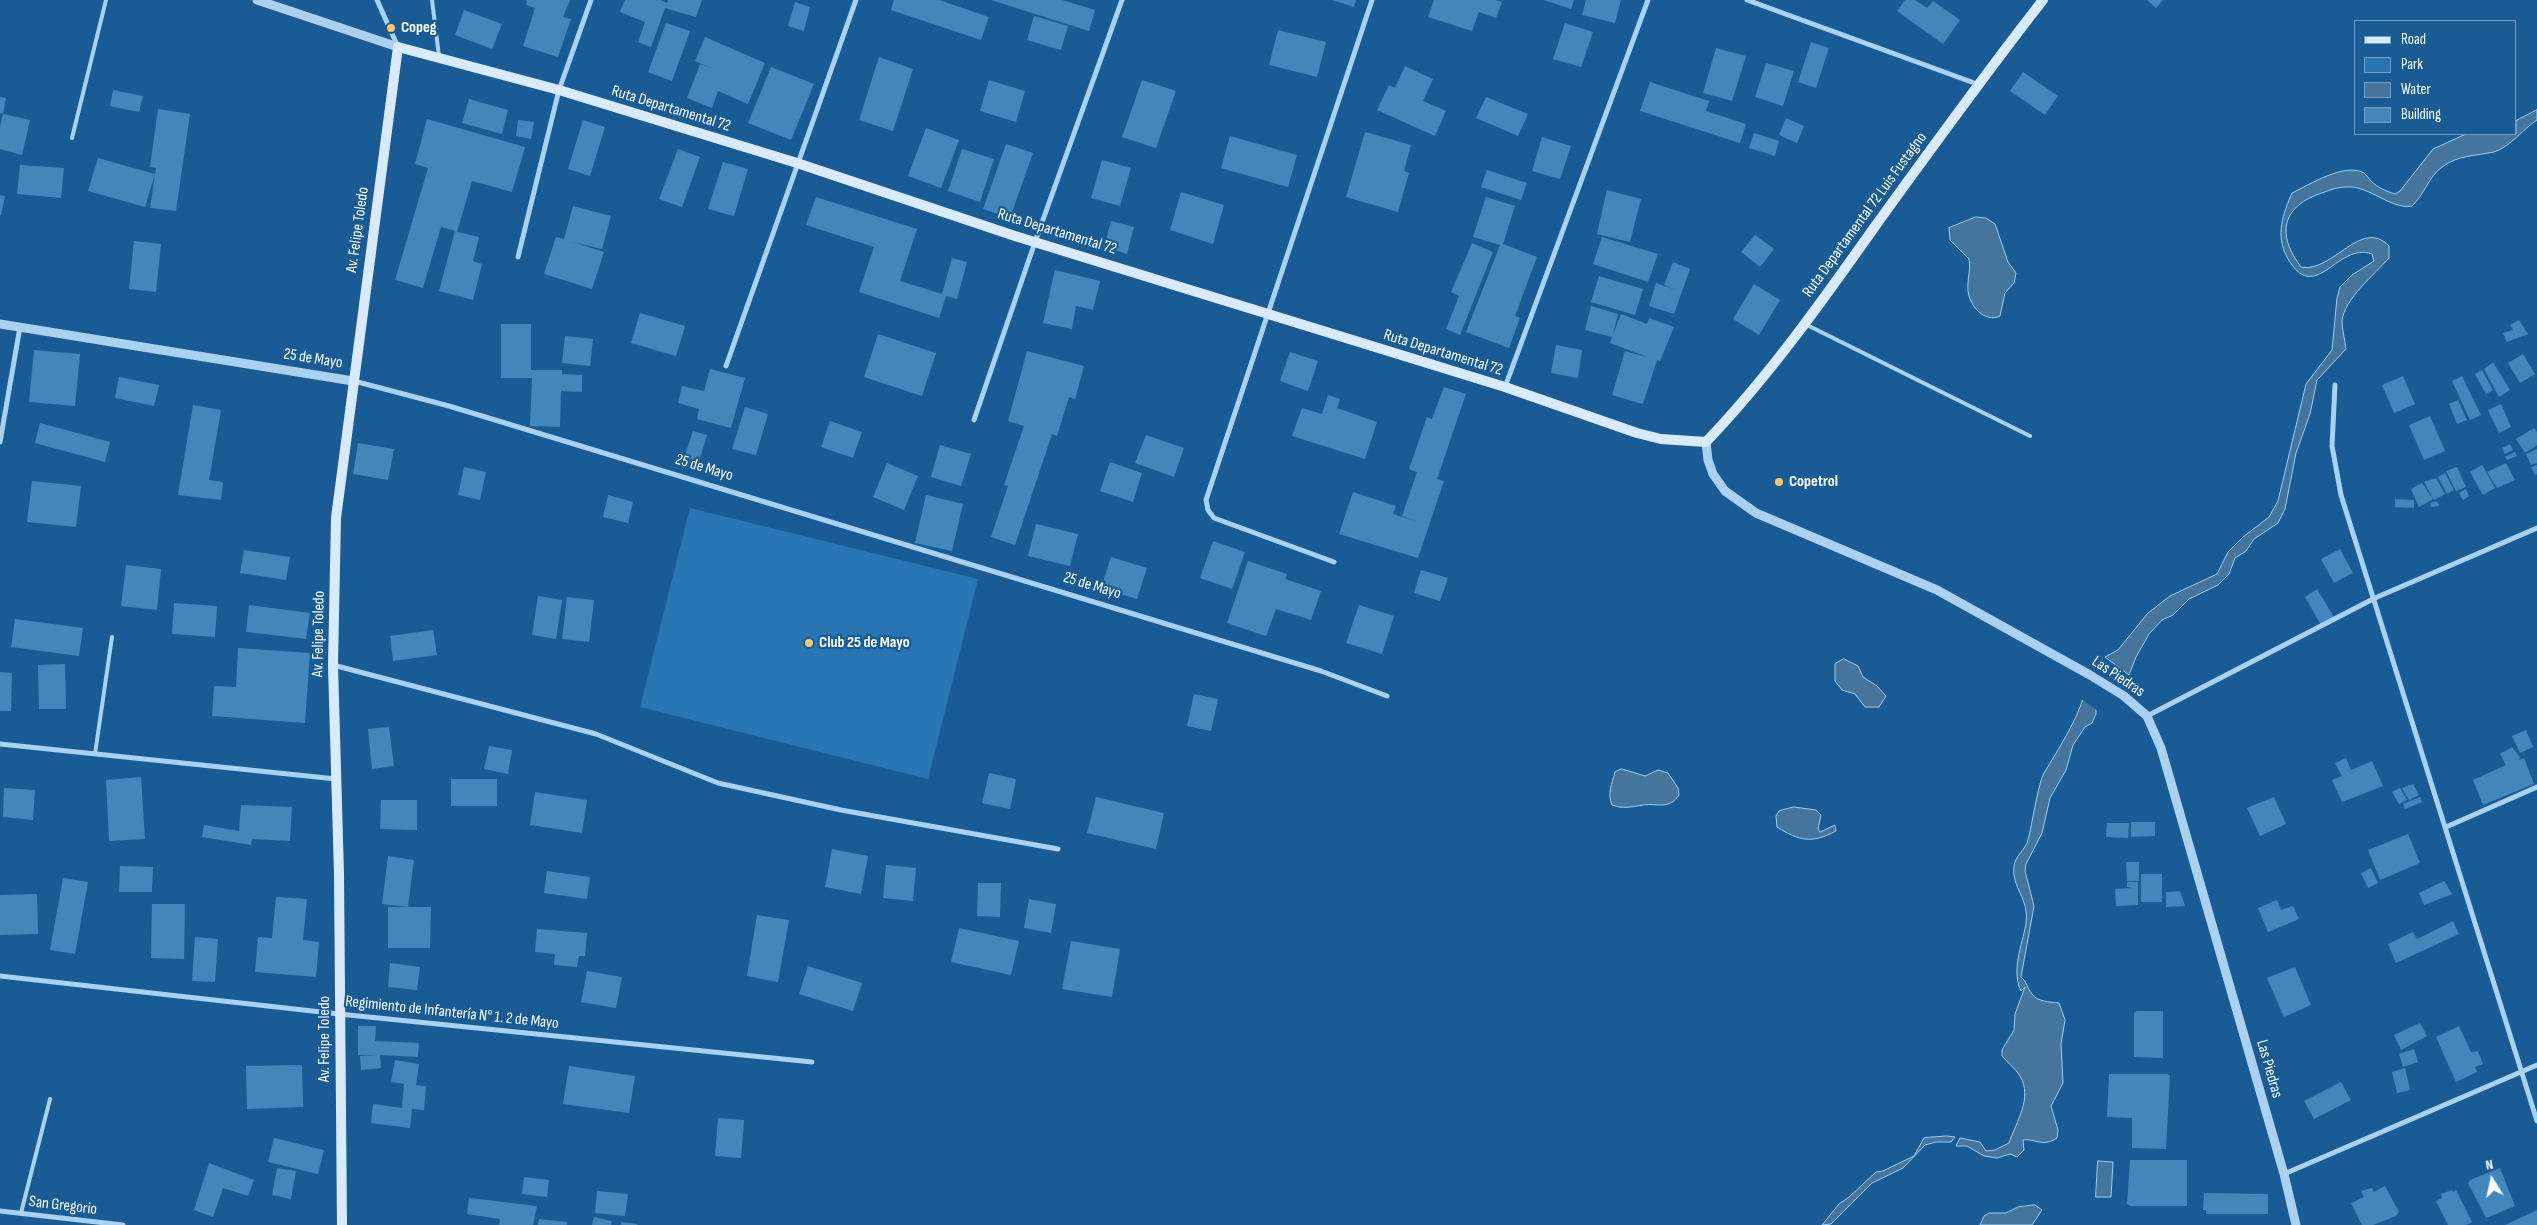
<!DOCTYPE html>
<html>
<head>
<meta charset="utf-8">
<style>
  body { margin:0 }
  #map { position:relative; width:2537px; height:1225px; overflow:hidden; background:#195c95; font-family:"Sofia Sans Condensed",sans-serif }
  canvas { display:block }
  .legend { position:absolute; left:2354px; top:20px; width:162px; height:115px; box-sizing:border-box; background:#195c95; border:1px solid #759dbf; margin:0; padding:6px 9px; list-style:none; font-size:15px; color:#fff }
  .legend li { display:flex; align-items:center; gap:10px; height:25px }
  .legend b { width:25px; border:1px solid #759dbf }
  .north { position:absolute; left:2467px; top:1155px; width:50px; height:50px; -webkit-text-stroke:4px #195c95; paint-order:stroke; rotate:350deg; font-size:14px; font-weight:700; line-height:20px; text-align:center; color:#fff }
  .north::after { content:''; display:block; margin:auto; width:18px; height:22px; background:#fff; clip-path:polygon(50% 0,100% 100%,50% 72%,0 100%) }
</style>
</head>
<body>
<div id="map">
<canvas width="2537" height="1225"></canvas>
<ul class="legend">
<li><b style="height:6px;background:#d9ebfb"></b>Road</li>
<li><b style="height:14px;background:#2975b2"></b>Park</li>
<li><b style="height:14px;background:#45759d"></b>Water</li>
<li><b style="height:14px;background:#4286bc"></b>Building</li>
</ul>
<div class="north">N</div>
</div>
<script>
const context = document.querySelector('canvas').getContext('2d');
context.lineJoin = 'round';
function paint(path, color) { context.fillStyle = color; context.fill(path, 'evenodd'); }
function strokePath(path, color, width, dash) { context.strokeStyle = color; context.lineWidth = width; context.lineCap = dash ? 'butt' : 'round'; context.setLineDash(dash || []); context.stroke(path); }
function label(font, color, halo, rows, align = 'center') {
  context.font = font + ' "Sofia Sans Condensed",sans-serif'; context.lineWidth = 4.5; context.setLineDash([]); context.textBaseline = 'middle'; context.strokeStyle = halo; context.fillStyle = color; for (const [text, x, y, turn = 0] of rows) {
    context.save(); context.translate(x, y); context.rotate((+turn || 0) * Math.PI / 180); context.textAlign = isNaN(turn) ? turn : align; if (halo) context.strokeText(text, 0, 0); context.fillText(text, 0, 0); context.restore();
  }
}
paint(new Path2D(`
  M690,508L978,579L928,779L640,707Z`), '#2975b2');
const water = new Path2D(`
  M2537,110V120C2523,129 2510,147 2494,152C2475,156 2458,155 2442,167C2429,176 2424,195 2412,206C2391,210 2369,185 2346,187C2336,187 2328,191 2319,194C2281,208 2277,235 2301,267C2333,273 2361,217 2389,246V258C2375,274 2344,299 2342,321C2342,330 2345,340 2346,349L2317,380L2310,414L2296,453L2285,509L2278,523L2254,539L2246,551L2235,558L2229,574L2218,585L2189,599L2173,615L2162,620L2149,634L2136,657L2129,675L2105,657L2118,650L2148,613L2170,596L2217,574L2228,552L2243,537L2269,517L2278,501L2306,384L2332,350L2337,298L2340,287L2352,275L2374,261L2372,254C2337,241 2315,308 2287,257C2275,235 2283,214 2292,193C2309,185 2345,162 2364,173C2367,175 2368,178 2371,181C2378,188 2386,191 2395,194L2400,191L2433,149L2466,134H2516V121Z
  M1976,217L1986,218L1995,224L2008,262L2016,273L2014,283L2005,293L2000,316C1985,323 1970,307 1968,291C1967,280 1971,270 1969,259L1950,240L1949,228Z
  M1844,659L1858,666L1863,677L1877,686L1886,696L1879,707H1865L1855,694L1842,690L1835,681V664Z
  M2084,696L2096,706V714L2092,723L2085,727L2073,745L2066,770L2050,798L2042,833L2026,864L2025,871L2034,906L2021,977C2027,982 2027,988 2032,994C2037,1002 2051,1002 2059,1003L2065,1020L2061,1044L2063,1083L2051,1106L2058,1130L2057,1138C2042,1148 2035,1138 2023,1140L2024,1150L2017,1157L2010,1154L1997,1158L1984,1156L1967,1146H1956L1960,1138L1980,1142L1986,1151L1995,1150L2009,1143C2016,1122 2033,1098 2020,1076C2016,1069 2007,1062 2002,1056V1050L2014,1030L2015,1014L2025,987L2021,991C2011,971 2022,945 2026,924C2030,898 2011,888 2014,866C2015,856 2026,849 2028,840C2032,825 2038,784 2044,773C2059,748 2075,724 2084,696Z
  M1622,769L1645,776L1658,770L1668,773L1678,788L1679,795C1669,810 1658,803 1643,805C1631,807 1623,809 1612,805C1607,793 1612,784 1615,772Z
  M1794,807L1816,810L1821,815L1818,829L1820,832L1835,825L1836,831C1811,844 1800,841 1777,827L1776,816L1779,811Z
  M1947,1136L1955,1137L1951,1142H1936L1925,1145L1903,1168L1872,1183L1831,1224L1822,1225L1839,1204L1849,1197L1876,1172L1883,1171L1914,1156L1924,1138Z
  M2098,1161L2113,1162L2111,1197H2096Z
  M2035,1205L2042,1210L2032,1225H1980L1984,1216L1989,1213H2006L2018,1207Z`);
paint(water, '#45759d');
strokePath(water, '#9ecef2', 1);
paint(new Path2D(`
  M2082,694H2085L2098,705V711L2080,698Z`), '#195c95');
paint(new Path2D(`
  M527,0H570L563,17L571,19L558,57L523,46L535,8L526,5Z
  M625,0H660L667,3L668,0H702L696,17L665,8L651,47L638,42L645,22L620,12Z
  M894,0H939L989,17L981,40L891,10Z
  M991,0H1062L1095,10L1089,31Z
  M1332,0H1356L1354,7Z
  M1434,0H1496L1502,2L1496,18L1479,12L1472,31L1428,17Z
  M1544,0H1574L1571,9Z
  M1586,0H1621L1615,23L1582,15Z
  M1905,0H1915L1927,8L1933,1L1960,20L1943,44L1897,11Z
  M2147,0H2163L2156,8Z
  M795,2L810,7L804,31L788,26Z
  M464,10L502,24L492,49L455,35Z
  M1034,16L1068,26L1061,50L1027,40Z
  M666,23L690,31L672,81L648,72Z
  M1565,23L1593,32L1581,67L1553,59Z
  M1278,30L1326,42L1317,77L1269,65Z
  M705,37L765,63L748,104L718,91L712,108L687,98L700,64L711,68L695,61Z
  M1811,42L1829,48L1816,88L1798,82Z
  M1716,48L1746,56L1732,101L1703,93Z
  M879,57L913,69L893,131L859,120Z
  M1766,63L1794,71L1783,106L1755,97Z
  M1405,66L1433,79L1423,101L1446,111L1435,136L1377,110L1389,85L1395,88Z
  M771,67L814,84L791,140L748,123Z
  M2023,72L2058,96L2045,115L2010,91Z
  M989,80L1025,91L1016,122L980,111Z
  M1142,80L1176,91L1156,148L1122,137Z
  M1650,82L1709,101L1706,111L1746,124L1740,143L1640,111Z
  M113,90L143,96L139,112L110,106Z
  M0,97L6,98L3,114L0,113Z
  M1486,97L1528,114L1518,136L1476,118Z
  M469,99L508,110L502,134L462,123Z
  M158,109L190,114L176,211L150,208L156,168L150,167Z
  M3,114L30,120L22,155L0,149V126Z
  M1786,118L1804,126L1797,143L1779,135Z
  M427,119L525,147L512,192L472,181L457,232L479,237L473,261L482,264L473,300L439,291L455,231L441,227L423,288L395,280L428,168L415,164Z
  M518,120L534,122L531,139L516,136Z
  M583,120L605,127L590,176L568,169Z
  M926,128L959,140L941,188L908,176Z
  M1365,132L1411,145L1404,171L1409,173L1398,212L1346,197Z
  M1754,133L1779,141L1775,156L1749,148Z
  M1230,136L1297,155L1288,187L1221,168Z
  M1542,137L1571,146L1560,179L1532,171Z
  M1006,144L1033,153L1010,218L983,209Z
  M678,149L700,157L682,207L659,199Z
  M962,149L994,159L980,202L948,191Z
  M98,158L155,174L145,207L88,191Z
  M1102,160L1131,168L1120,206L1091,198Z
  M723,162L748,169L734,216L708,209Z
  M20,165L64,168L61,198L17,194Z
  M1487,170L1527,183L1521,200L1481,187Z
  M1607,190L1641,199L1630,242L1597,234Z
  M1181,192L1224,205L1213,244L1170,230Z
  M0,195L5,196L1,215H0Z
  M816,197L917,229L900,281L942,294L952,258L967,262L957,299L946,296L939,318L859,292L874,247L806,225Z
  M1486,197L1515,206L1503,244L1537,257L1515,316L1520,318L1509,348L1466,332L1500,245L1473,237Z
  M573,206L611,216L602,249L573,242L604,252L592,289L544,274L556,237L564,239Z
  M1111,221L1134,227L1127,254L1104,247Z
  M1755,235L1774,249L1760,267L1741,252Z
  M1602,237L1658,254L1648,282L1593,264Z
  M134,241L161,244L156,292L129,289Z
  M1472,243L1493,252L1460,335L1446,329L1459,296L1451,292Z
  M1673,262L1690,269L1674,314L1649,306L1656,283L1676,290L1664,285Z
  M1055,270L1100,281L1093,310L1076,306L1072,329L1043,323Z
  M1599,276L1643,289L1635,315L1591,302Z
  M1754,284L1780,300L1759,335L1733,319Z
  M1591,306L1618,314L1613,334L1621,314L1647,324L1649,318L1674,327L1660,361L1657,360L1643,404L1612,395L1625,351L1650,358L1610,343L1612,337L1585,330Z
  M640,313L685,326L676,356L631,343Z
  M2519,320L2528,334L2507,342L2503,333L2513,330L2510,325Z
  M501,324H531V370H562V374L582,375V392L561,391L560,427L530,426L532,378H501Z
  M878,334L936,353L922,396L864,377Z
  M565,336L593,339L590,366L562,363Z
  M1556,345L1582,350L1578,378L1551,373Z
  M34,350L80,354L75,406L29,402Z
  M1027,351L1084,366L1075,399L1069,397L1057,436L1052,434L1015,545L991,537L1008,486L1004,485L1024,426L1008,421Z
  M1290,352L1318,361L1308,391L1280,381Z
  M2523,354L2535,374L2520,383L2508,363Z
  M2493,362L2510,390L2499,397L2484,369Z
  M710,369L745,378L731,428L697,419L699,409L678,403L682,386L704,391Z
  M2482,370L2493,390L2486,394L2475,374Z
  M2403,376L2415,404L2394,413L2382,385Z
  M2462,376L2481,415L2470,420L2452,381Z
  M119,377L159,385L154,406L115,398Z
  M1444,387L1466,394L1437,479L1444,481L1418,558L1339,534L1353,492L1396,506L1393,514L1418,522L1402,516L1417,472L1409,469L1427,417L1432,419Z
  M1328,395L1340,399L1337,408L1377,422L1365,459L1292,436L1302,408L1322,414Z
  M2458,400L2467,420L2457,424L2449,404Z
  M2501,404L2511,427L2499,433L2488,410Z
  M193,405L221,410L209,480L223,482L221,500L178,495Z
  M745,407L768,414L756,455L732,449Z
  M2430,416L2445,451L2424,460L2409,425Z
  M830,421L862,432L853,458L821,447Z
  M40,423L110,442L105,462L35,443Z
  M2534,428L2537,432V445L2525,453L2516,439Z
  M693,431L707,435L697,468L682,464Z
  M1146,435L1184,448L1174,477L1135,463Z
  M358,443L394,449L388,480L353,474Z
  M2510,444L2513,450L2505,454L2502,448Z
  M940,445L971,454L961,486L931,477Z
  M2537,449V463L2531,465L2526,454Z
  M2515,452L2517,456L2507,460L2505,457Z
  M1110,462L1142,473L1133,502L1100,491Z
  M887,463L918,476L904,510L873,497Z
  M2506,463L2515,480L2497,488L2487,472Z
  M2482,465L2495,488L2483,495L2470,472Z
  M2537,465V474L2535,475L2531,467Z
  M464,467L486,472L480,500L458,495Z
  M2457,467L2466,487L2456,491L2446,471Z
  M2445,473L2454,490L2447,494L2438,477Z
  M2436,478L2445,494L2434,500L2424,482Z
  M32,481L81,486L76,527L27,522Z
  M2422,483L2433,499L2419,507L2411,489Z
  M2466,489L2469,496L2463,500L2459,493Z
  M608,495L633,502L628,523L603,517Z
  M926,495L963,504L952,551L915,543Z
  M2395,499L2414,500V508L2395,507Z
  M2437,501L2439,506L2431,507L2430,503Z
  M1036,524L1078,534L1070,566L1028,556Z
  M1213,541L1245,552L1232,589L1200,578Z
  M2340,549L2353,573L2334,583L2321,559Z
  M244,550L290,557L286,580L240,573Z
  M1111,557L1147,568L1137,599L1101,588Z
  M1248,561L1287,574L1285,579L1321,591L1311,620L1276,609L1266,636L1227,623Z
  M126,565L161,569L157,610L121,606Z
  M1421,570L1448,578L1440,601L1414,593Z
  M2317,589L2334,617L2321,625L2305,597Z
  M538,596L562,600L556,639L532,635Z
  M567,597L594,600L589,642L562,639Z
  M174,603L217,606L215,637L172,634Z
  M249,605L310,613L306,639L246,632Z
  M1359,605L1394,616L1382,654L1346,643Z
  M15,619L83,628L79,656L11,647Z
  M433,630L437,655L393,661L390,636Z
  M238,648L310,653L305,723L212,716L214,686L236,687Z
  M65,664L66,709H39L38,665Z
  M0,672L12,673L11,711H0Z
  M1194,694L1218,699L1211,731L1187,726Z
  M389,727L394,766L372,769L368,729Z
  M2526,730L2533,747L2520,753L2512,736Z
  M489,746L512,750L508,774L484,769Z
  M2512,747L2520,757L2519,760L2524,758L2534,784L2483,805L2473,780L2506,765L2500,754Z
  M2346,758L2351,770L2372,761L2383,786L2342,802L2332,780L2342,776L2335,763Z
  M989,773L1016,779L1010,809L982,803Z
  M141,777L145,839L109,841L106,780Z
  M451,779H497V806H451Z
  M2413,784L2419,795L2409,800L2402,788Z
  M4,788L35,790L33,820L3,817Z
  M2400,788L2407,800L2399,804L2392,792Z
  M535,792L587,800L582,833L530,825Z
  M1096,797L1164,813L1156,849L1087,833Z
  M2274,797L2286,824L2260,836L2247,808Z
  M2420,797L2422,802L2405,809L2403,804Z
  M381,800H417V830L380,829Z
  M241,805L292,807L290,841L252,839L251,845L202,837L204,825L239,831Z
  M2131,822H2155V836L2131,837Z
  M2107,823H2129L2128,838L2106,837Z
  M2408,834L2420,863L2380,880L2368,850Z
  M832,849L868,856L861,894L825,887Z
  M388,856L414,860L408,907H431L430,948H388V907H408L382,904Z
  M2126,862H2139V881H2127Z
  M886,865L916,868L913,901L883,898Z
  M120,866L153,867L152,892H119Z
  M2371,868L2378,883L2368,888L2361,873Z
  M547,871L590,877L587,899L544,893Z
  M2141,874H2162V902H2141Z
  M63,878L88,882L75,954L50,950Z
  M2444,881L2452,894L2424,905L2419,893Z
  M2127,882H2138V905L2116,906L2115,889L2133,888L2127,887Z
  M978,883H1001L1000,917L977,916Z
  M2180,891L2185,906L2166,907V892Z
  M37,894L38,934L0,935V895Z
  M276,897L307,899L303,940L319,942L316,977L255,972L258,937L272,938Z
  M1029,899L1056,904L1051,933L1024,928Z
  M2277,900L2281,910L2293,906L2299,919L2268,932L2258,908Z
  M152,904H185L184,959L151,958Z
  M757,915L789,920L778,982L747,976Z
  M2453,921L2459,934L2396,963L2388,944L2413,932L2417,939Z
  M959,928L1019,941L1011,975L951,962Z
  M537,929L587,933L585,956H579L577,967L554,965L555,954L535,952Z
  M195,937L218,939L215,982L192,981Z
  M1071,941L1120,949L1112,997L1062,989Z
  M390,963L420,967L417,990L388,987Z
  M808,966L862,983L853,1011L799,994Z
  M2295,967L2311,1005L2284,1017L2267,978Z
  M587,971L622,977L616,1008L581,1002Z
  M2137,1011H2163V1058L2134,1057V1013Z
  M2420,1023L2427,1036L2401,1050L2394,1035Z
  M358,1026H376L375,1041L419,1043L418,1057L380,1055L381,1068L361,1070L360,1056L376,1055H358Z
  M2459,1026L2471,1052L2478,1051L2483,1064L2475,1067L2477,1072L2456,1082L2436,1037Z
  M2414,1049L2418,1062L2403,1067L2399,1054Z
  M395,1060L419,1064L416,1085L426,1086L424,1110L412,1109L410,1128L371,1123L373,1104L402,1108L404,1084L391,1082Z
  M302,1065L303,1107L247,1109L246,1066Z
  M569,1066L635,1076L629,1113L563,1104Z
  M2405,1068L2410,1090L2397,1093L2392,1072Z
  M2109,1074H2168L2170,1076L2166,1149L2132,1148V1118L2107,1117Z
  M2341,1082L2351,1100L2314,1119L2304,1101Z
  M718,1118L744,1120L741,1158L715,1156Z
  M274,1138L324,1150L318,1174L268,1162Z
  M2130,1160H2187V1206H2130L2127,1204Z
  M209,1163L254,1180L248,1196L223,1188L213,1217L194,1210Z
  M277,1168L296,1171L291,1199L272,1195Z
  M2500,1168L2515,1206L2486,1218L2468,1183L2470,1180Z
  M524,1177L549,1180L547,1197L522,1194Z
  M2385,1186L2399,1212L2396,1216L2373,1225H2362L2351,1203L2364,1197L2361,1191L2372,1188L2374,1192Z
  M2452,1190L2453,1192L2456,1190L2472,1222L2466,1225H2448L2436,1201L2442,1198L2441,1194Z
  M597,1191L628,1194L625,1216L595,1213Z
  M2204,1193L2268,1194V1214H2206V1210H2203Z
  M469,1198L537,1206L533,1225H499L500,1219L467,1214Z
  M2537,1210V1225H2505L2533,1212Z
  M594,1217L612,1221L611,1225H592Z
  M539,1219L567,1222V1225H538Z
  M621,1222L637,1224V1225H621Z`), '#4286bc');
strokePath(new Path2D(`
  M432,0L439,56
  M72,138L106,0
  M1805,324L2030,436
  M95,754L112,637
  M21,1213L50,1099`), '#abd1f0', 4);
strokePath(new Path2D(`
  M377,0L398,47
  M1747,0L1977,84
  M518,257L559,90L591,0
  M726,366L856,0
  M354,381L449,406L1321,671L1387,696
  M2335,385L2332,446L2341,495L2537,1121
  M1505,387L1648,0
  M974,420L1035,242L1122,0
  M0,442L20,327
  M1334,562L1214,518L1208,510L1206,500L1372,0
  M333,665L596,734L718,783L841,810L1058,849
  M2147,716L2375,598L2537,528
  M0,744L336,779
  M2446,827L2537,787
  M0,976L339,1014L812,1062
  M2284,1174L2537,1065
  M0,1211L123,1225`), '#abd1f0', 5);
strokePath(new Path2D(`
  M257,0L398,47
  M0,324L353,381
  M1706,442L1708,460L1713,474L1725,491L1756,513L1937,590L2090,675L2124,696L2147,716L2161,748L2284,1174L2296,1225`), '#abd1f0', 9);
strokePath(new Path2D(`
  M342,1225L339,874L333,665L336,518L398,47L559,90L797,163L1015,236L1505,387L1637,433L1661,439L1706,442C1770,375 1823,300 1876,225C1931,149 1985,74 2043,0`), '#d9ebfb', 10);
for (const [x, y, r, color] of [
  [391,28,5,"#ffc56a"],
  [1779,482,5,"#ffc56a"],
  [809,643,5,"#ffc56a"]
]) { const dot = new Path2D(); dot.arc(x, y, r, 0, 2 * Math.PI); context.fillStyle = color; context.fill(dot); strokePath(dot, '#195c95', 2); }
label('bold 16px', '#fff', '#195c95', [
  ["Copeg",401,28],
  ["Copetrol",1789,482],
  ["Club 25 de Mayo",819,643]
], 'left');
label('16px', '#fff', '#195c95', [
  ["Ruta Departamental 72",671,109,17],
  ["Ruta Departamental 72 Luis Fustagno",1865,215,-54],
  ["Av. Felipe Toledo",358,230,-82],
  ["Ruta Departamental 72",1057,232,17],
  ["Ruta Departamental 72",1443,353,17],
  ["25 de Mayo",313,359,9],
  ["25 de Mayo",704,468,17],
  ["25 de Mayo",1092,586,17],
  ["Av. Felipe Toledo",319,634,-89],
  ["Las Piedras",2118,677,34],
  ["Regimiento de Infantería N° 1. 2 de Mayo",452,1013,6],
  ["Av. Felipe Toledo",325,1039,-90],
  ["Las Piedras",2269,1069,74],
  ["San Gregorio",63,1206,7]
]);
</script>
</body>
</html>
